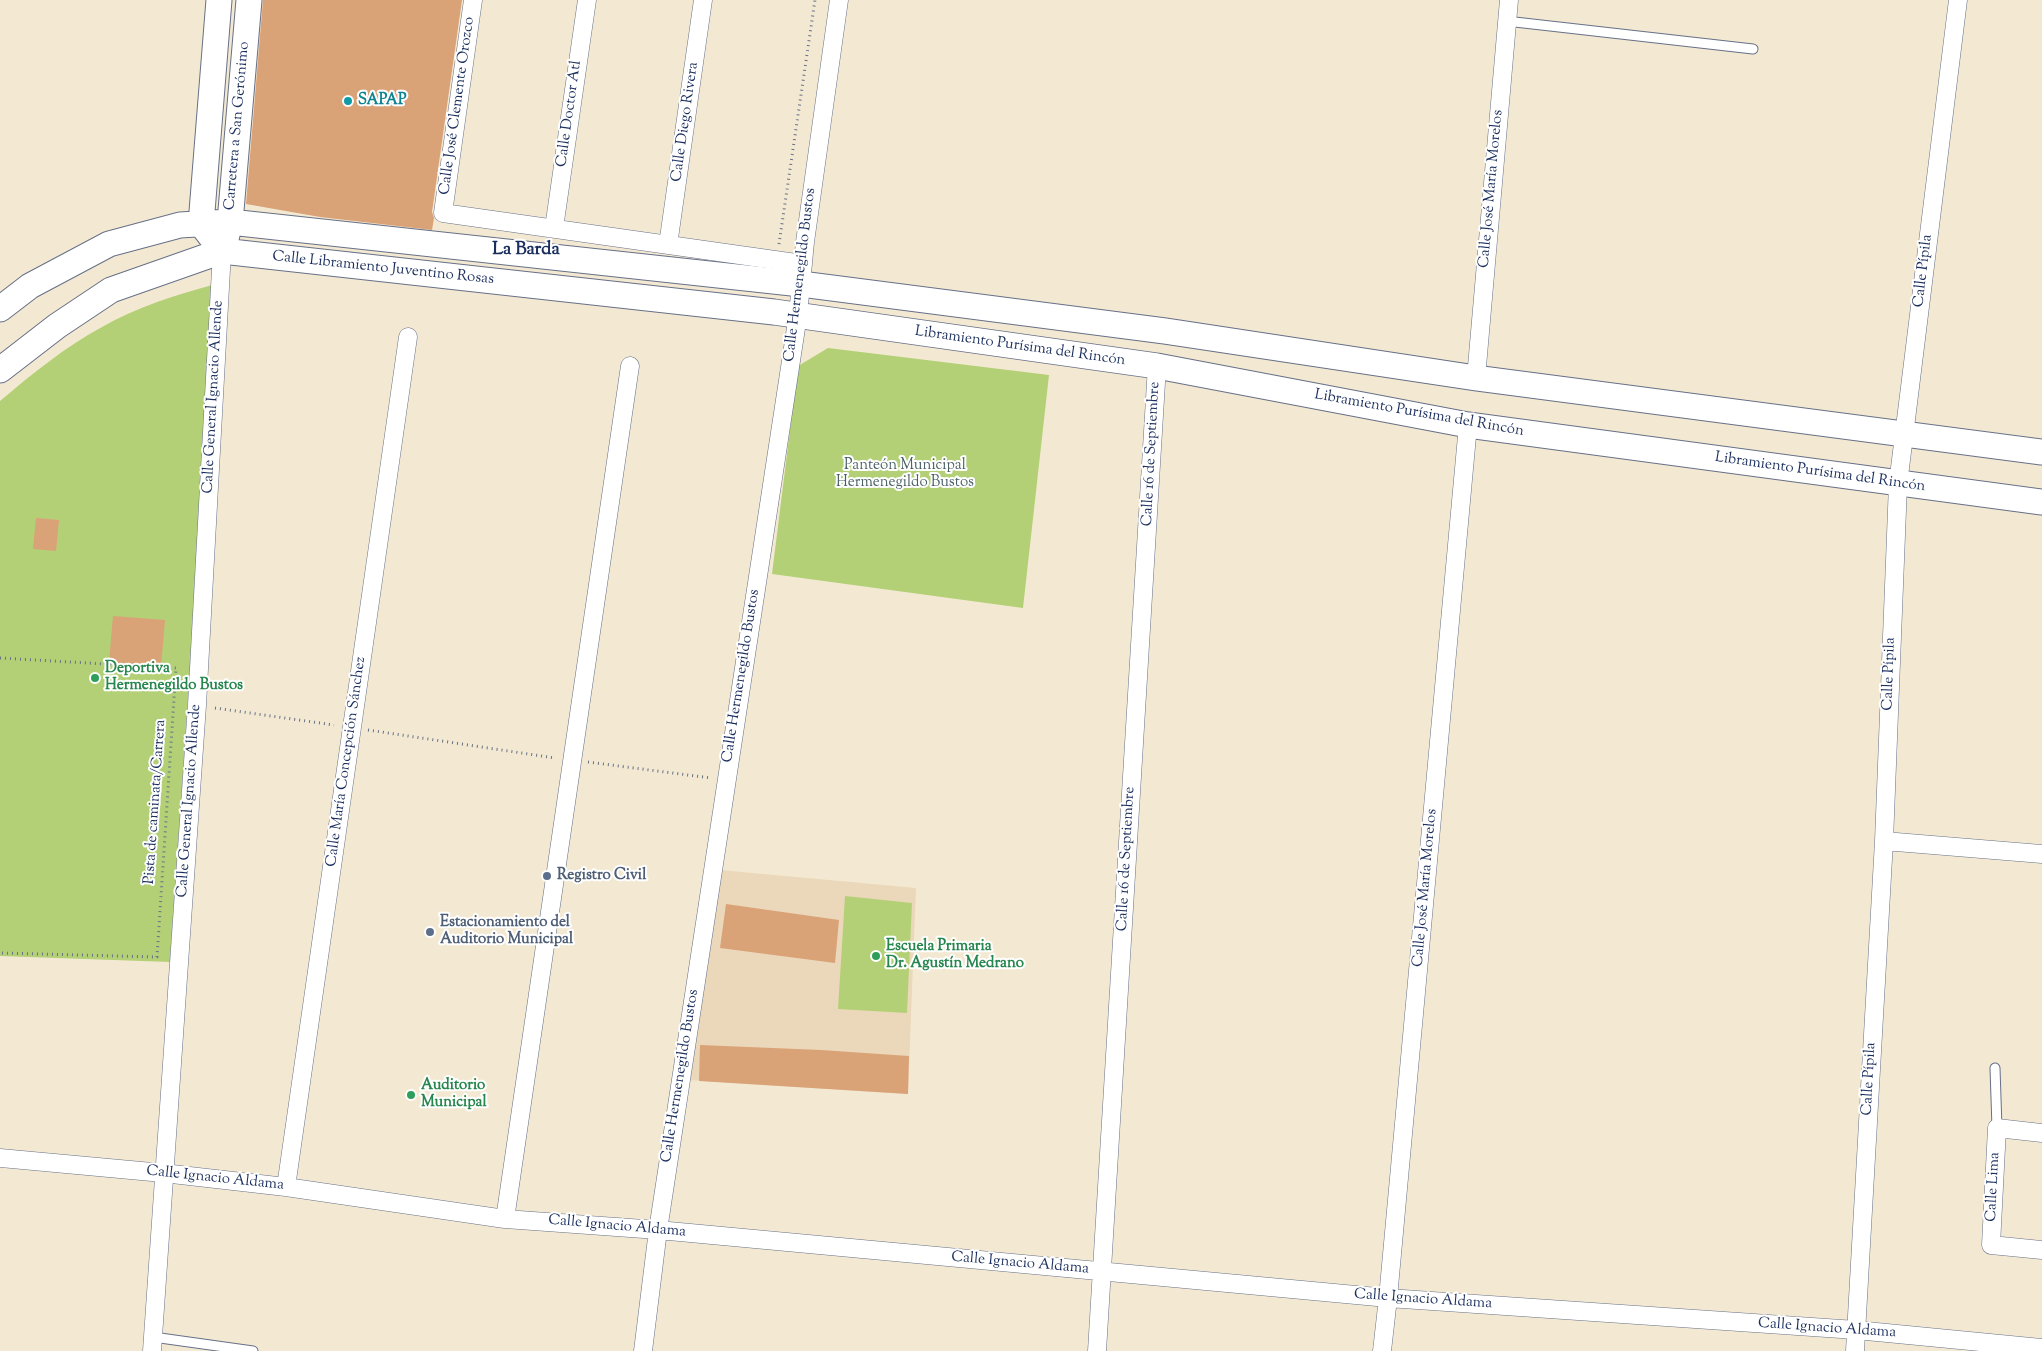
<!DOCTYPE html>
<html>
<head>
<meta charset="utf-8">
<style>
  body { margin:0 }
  canvas { display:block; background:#f3e9d2 }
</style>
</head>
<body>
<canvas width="2042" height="1351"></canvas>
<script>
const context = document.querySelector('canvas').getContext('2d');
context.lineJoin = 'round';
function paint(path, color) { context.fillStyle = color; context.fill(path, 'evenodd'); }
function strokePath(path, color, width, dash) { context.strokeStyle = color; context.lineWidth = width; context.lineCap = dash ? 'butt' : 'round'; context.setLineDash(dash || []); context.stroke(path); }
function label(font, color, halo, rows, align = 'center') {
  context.font = font + ' "Sorts Mill Goudy",serif'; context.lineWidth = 4; context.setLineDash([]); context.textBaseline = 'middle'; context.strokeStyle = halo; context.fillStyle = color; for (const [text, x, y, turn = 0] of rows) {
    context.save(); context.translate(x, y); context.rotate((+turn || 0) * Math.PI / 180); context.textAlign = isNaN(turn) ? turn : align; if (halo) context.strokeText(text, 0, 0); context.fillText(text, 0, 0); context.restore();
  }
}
paint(new Path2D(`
  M720,870L916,888L908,1094L688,1080Z`), '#ebd8ba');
paint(new Path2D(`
  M216,284L170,962L0,956V401C32,374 65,347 102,327C137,307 178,294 216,284Z
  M828,348L1049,375L1023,608L772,574L798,366Z
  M845,896L912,903L907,1013L838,1009Z`), '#b4d076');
paint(new Path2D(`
  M263,0H462L432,212L434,218L432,230L320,217L246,204Z
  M36,518L59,520L56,551L33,549Z
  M113,616L165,620L161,667L109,663Z
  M726,904L839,920L835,963L720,948Z
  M700,1045L821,1050L909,1056L908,1094L699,1081Z`), '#daa277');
const lane = new Path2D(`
  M1506,21L1753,49
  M1995,1068L1997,1128
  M153,1337L253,1351`);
const street = new Path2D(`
  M473,0L443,213L803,264
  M554,228L587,0
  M668,245L703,0
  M1476,378L1509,0
  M1884,841L2042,854
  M2042,1133L1997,1128L1991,1245L2042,1250
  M0,1158L163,1173L286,1187L505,1219L658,1230L1388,1298L1856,1330L2042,1348
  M286,1187L408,337
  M505,1219L630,366
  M152,1351L197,705L222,251
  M643,1351L658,1230L798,315L805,242L839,0
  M1097,1351L1157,366
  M1382,1351L1388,1298L1468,425
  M1855,1351L1884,841L1898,484L1958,0`);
const secondary = new Path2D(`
  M211,237L201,224L219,0
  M226,239L230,222L249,0
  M0,309L30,286L109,244L180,225L230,222L801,284L1165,331L1476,378L2042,452
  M0,370L57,326L111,290L222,251L774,312L1157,366L1468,425L2042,502`);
strokePath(lane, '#677087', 11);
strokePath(street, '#677087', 19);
strokePath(secondary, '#677087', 27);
strokePath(new Path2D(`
  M779,244L815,0
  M0,658L176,668L157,957L0,953
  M215,708L334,725
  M368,730L555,758
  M588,762L711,778`), '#677087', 3, [1, 4]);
strokePath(lane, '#fff', 9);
strokePath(street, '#fff', 18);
strokePath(secondary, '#fff', 25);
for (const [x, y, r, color] of [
  [348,101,5,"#0f9aa8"],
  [95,678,5,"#2e9e5b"],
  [547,876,5,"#5c6f8a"],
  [430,932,5,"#5c6f8a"],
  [876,956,5,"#2e9e5b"],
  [411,1095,5,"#2e9e5b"]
]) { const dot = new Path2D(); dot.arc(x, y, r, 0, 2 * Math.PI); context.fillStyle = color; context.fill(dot); strokePath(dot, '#fff', 2); }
label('bold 15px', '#0d838f', '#fff', [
  ["SAPAP",358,101]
], 'left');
label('15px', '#1b2f5e', '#fff', [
  ["Calle José Clemente Orozco",458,106,-82],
  ["Calle Doctor Atl",570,114,-82],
  ["Calle Diego Rivera",686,122,-82],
  ["Carretera a San Gerónimo",238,126,-85],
  ["Calle José María Morelos",1492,189,-85],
  ["Calle Libramiento Juventino Rosas",383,269,6],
  ["Calle Pípila",1924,271,-83],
  ["Calle Hermenegildo Bustos",801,275,-83],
  ["Libramiento Purísima del Rincón",1020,347,8],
  ["Calle General Ignacio Allende",214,397,-87],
  ["Libramiento Purísima del Rincón",1419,414,10],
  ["Calle 16 de Septiembre",1152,454,-87],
  ["Libramiento Purísima del Rincón",1820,473,8],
  ["Calle Pípila",1890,674,-88],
  ["Calle Hermenegildo Bustos",742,676,-81],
  ["Calle María Concepción Sánchez",347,762,-82],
  ["Calle General Ignacio Allende",190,801,-86],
  ["Pista de caminata/Carrera",156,802,-86],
  ["Calle 16 de Septiembre",1127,859,-87],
  ["Calle José María Morelos",1426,888,-85],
  ["Calle Hermenegildo Bustos",681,1076,-81],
  ["Calle Pípila",1870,1079,-87],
  ["Calle Ignacio Aldama",215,1179,6],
  ["Calle Lima",1994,1187,-87],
  ["Calle Ignacio Aldama",617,1227,5],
  ["Calle Ignacio Aldama",1020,1264,5],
  ["Calle Ignacio Aldama",1423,1300,4],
  ["Calle Ignacio Aldama",1827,1329,4]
]);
label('15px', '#495f65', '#fff', [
  ["Panteón Municipal",905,466],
  ["Hermenegildo Bustos",905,483]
]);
label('bold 15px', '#27864d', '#fff', [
  ["Deportiva",105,669],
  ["Hermenegildo Bustos",105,686],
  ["Escuela Primaria",886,947],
  ["Dr. Agustín Medrano",886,964],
  ["Auditorio",421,1086],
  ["Municipal",421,1103]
], 'left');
label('bold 15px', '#4e5e75', '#fff', [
  ["Registro Civil",557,876],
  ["Estacionamiento del",440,923],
  ["Auditorio Municipal",440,940]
], 'left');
label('bold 18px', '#1b2f5e', '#fff', [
  ["La Barda",526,251]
]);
</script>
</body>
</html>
